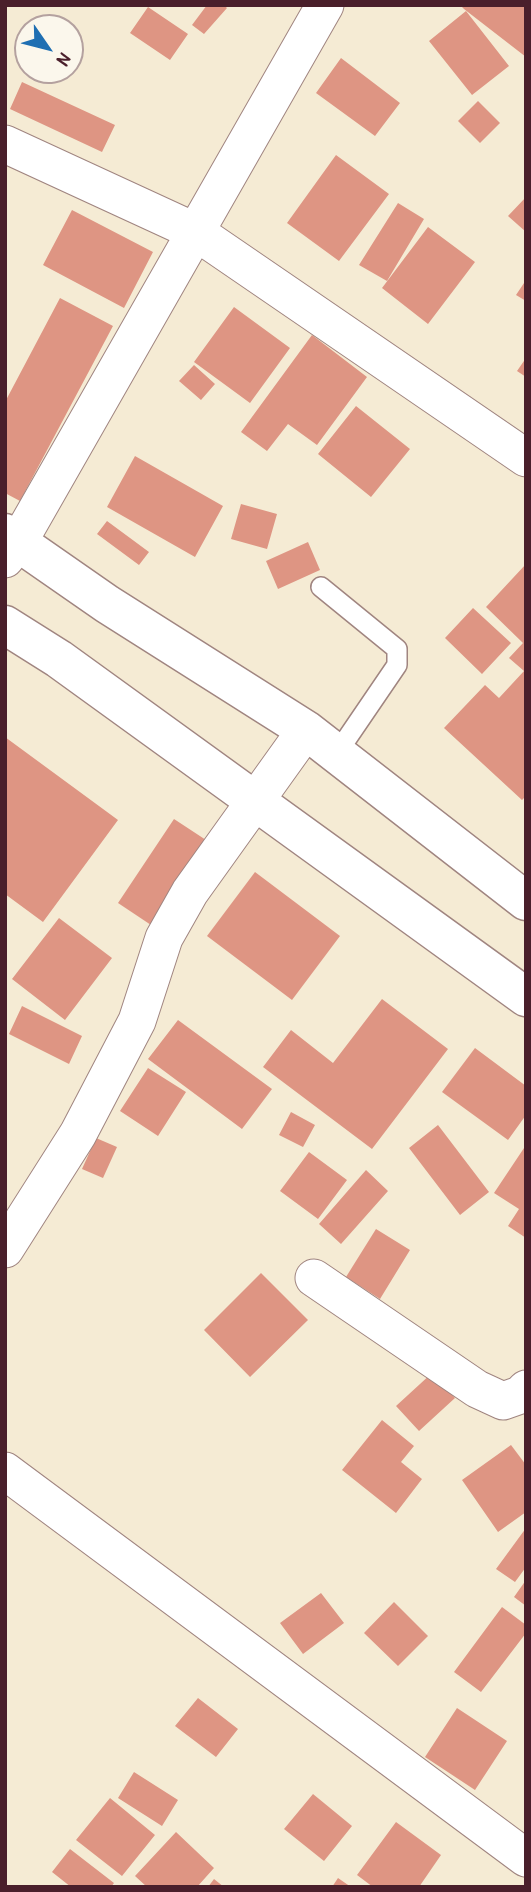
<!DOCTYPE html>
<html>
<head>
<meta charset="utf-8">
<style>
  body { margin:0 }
  #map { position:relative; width:531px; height:1892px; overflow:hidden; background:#f5ebd4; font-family:"Patrick Hand",sans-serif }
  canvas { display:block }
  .frame { position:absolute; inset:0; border:7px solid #4a1f2b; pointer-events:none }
  .north { position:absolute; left:14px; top:14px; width:70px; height:70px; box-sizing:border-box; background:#fbf7ec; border:2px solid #b4a19f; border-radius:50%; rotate:125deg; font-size:19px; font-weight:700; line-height:28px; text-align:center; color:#4a1f2b }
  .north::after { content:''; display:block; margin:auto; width:24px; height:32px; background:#1f6fb2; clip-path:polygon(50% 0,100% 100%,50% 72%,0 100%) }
</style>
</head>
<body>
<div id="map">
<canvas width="531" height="1892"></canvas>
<div class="frame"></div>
<div class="north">N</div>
</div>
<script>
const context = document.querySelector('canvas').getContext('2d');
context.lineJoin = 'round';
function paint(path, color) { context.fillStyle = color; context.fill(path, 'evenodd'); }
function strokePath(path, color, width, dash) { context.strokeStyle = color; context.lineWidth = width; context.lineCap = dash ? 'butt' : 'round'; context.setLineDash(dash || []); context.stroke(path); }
paint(new Path2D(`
  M207,5H224L227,8L204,34L192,25Z
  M460,5H526V57L464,9Z
  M148,7L188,34L170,60L130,33Z
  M466,11L509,66L472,95L429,41Z
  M341,58L400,103L375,136L316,93Z
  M22,82L115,125L102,152L10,109Z
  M478,101L500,123L480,143L458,121Z
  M336,155L389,194L339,261L287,223Z
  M526,197V232L508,216Z
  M398,203L424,219L387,281L359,265Z
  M72,210L153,252L124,308L43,265Z
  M428,227L475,262L428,324L382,288Z
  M526,280V301L516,295Z
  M60,298L113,326L20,501L5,493V402Z
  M234,307L290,348L250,403L194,362Z
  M312,335L367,377L317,445L288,424L267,451L241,432Z
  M526,358V377L517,371Z
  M194,365L215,384L201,400L179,381Z
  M356,406L410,449L371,497L318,454Z
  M135,456L223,506L195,557L107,507Z
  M241,504L277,514L267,549L231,539Z
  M107,521L149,552L139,565L97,534Z
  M308,542L320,570L278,589L266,561Z
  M526,564V796L522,800L444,728L485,685L499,698L524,671L509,658L523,643L486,607Z
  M473,608L511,643L482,674L445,638Z
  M5,737L118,820L43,922L5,894Z
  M174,819L206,840L151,925L118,903Z
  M255,872L340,936L292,1000L207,936Z
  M59,918L112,958L65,1020L12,979Z
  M382,999L448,1049L372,1149L263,1067L291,1030L333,1063Z
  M22,1006L82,1036L69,1064L9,1034Z
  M178,1020L272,1089L242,1129L148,1059Z
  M475,1048L526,1086V1115L508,1140L442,1092Z
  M148,1068L186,1092L158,1136L120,1111Z
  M291,1112L315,1125L303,1147L279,1135Z
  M438,1125L489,1192L460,1215L409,1148Z
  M96,1138L117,1147L103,1178L82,1169Z
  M526,1145V1238L508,1226L519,1209L494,1193Z
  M309,1152L347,1180L318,1219L280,1191Z
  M366,1170L388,1191L341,1244L319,1224Z
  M376,1229L410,1250L380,1299L346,1277Z
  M261,1273L308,1320L250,1377L204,1330Z
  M432,1373L455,1398L419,1431L396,1406Z
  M382,1420L414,1446L401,1462L422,1479L396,1513L342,1470Z
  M511,1445L526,1465V1512L498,1532L462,1480Z
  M526,1528V1567L515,1582L496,1569Z
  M526,1580V1606L514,1597Z
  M321,1593L344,1623L303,1654L280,1623Z
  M394,1602L428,1636L398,1666L364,1633Z
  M502,1607L526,1625V1633L481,1692L454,1672Z
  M198,1698L238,1729L216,1757L175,1726Z
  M457,1708L507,1741L475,1790L425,1757Z
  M134,1772L178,1800L162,1826L118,1798Z
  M313,1794L352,1826L324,1861L284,1829Z
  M110,1798L155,1835L122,1876L76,1840Z
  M396,1822L441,1855L419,1887H373L357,1875Z
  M176,1832L214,1868L197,1887H147L135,1876Z
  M70,1849L114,1883L111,1887H71L52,1872Z
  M338,1878L351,1887H332Z
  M214,1879L224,1887H208Z`), '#de9583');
const service = new Path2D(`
  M321,587L397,649V665L337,753`);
const minor = new Path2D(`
  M5,144L196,232L526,458
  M5,559L19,541L325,5
  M5,1249L78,1134L137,1021L164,938L190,892L306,730
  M314,1278L477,1389L503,1401L520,1395L526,1389
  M5,1471L526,1858`);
const trunk = new Path2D(`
  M5,533L107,604L306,730L526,901
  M5,625L59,659L526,997`);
strokePath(service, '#a08580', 22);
strokePath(minor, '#a08580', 39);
strokePath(trunk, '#a08580', 41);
strokePath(service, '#fff', 19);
strokePath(minor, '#fff', 37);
strokePath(trunk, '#fff', 38);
</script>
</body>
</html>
